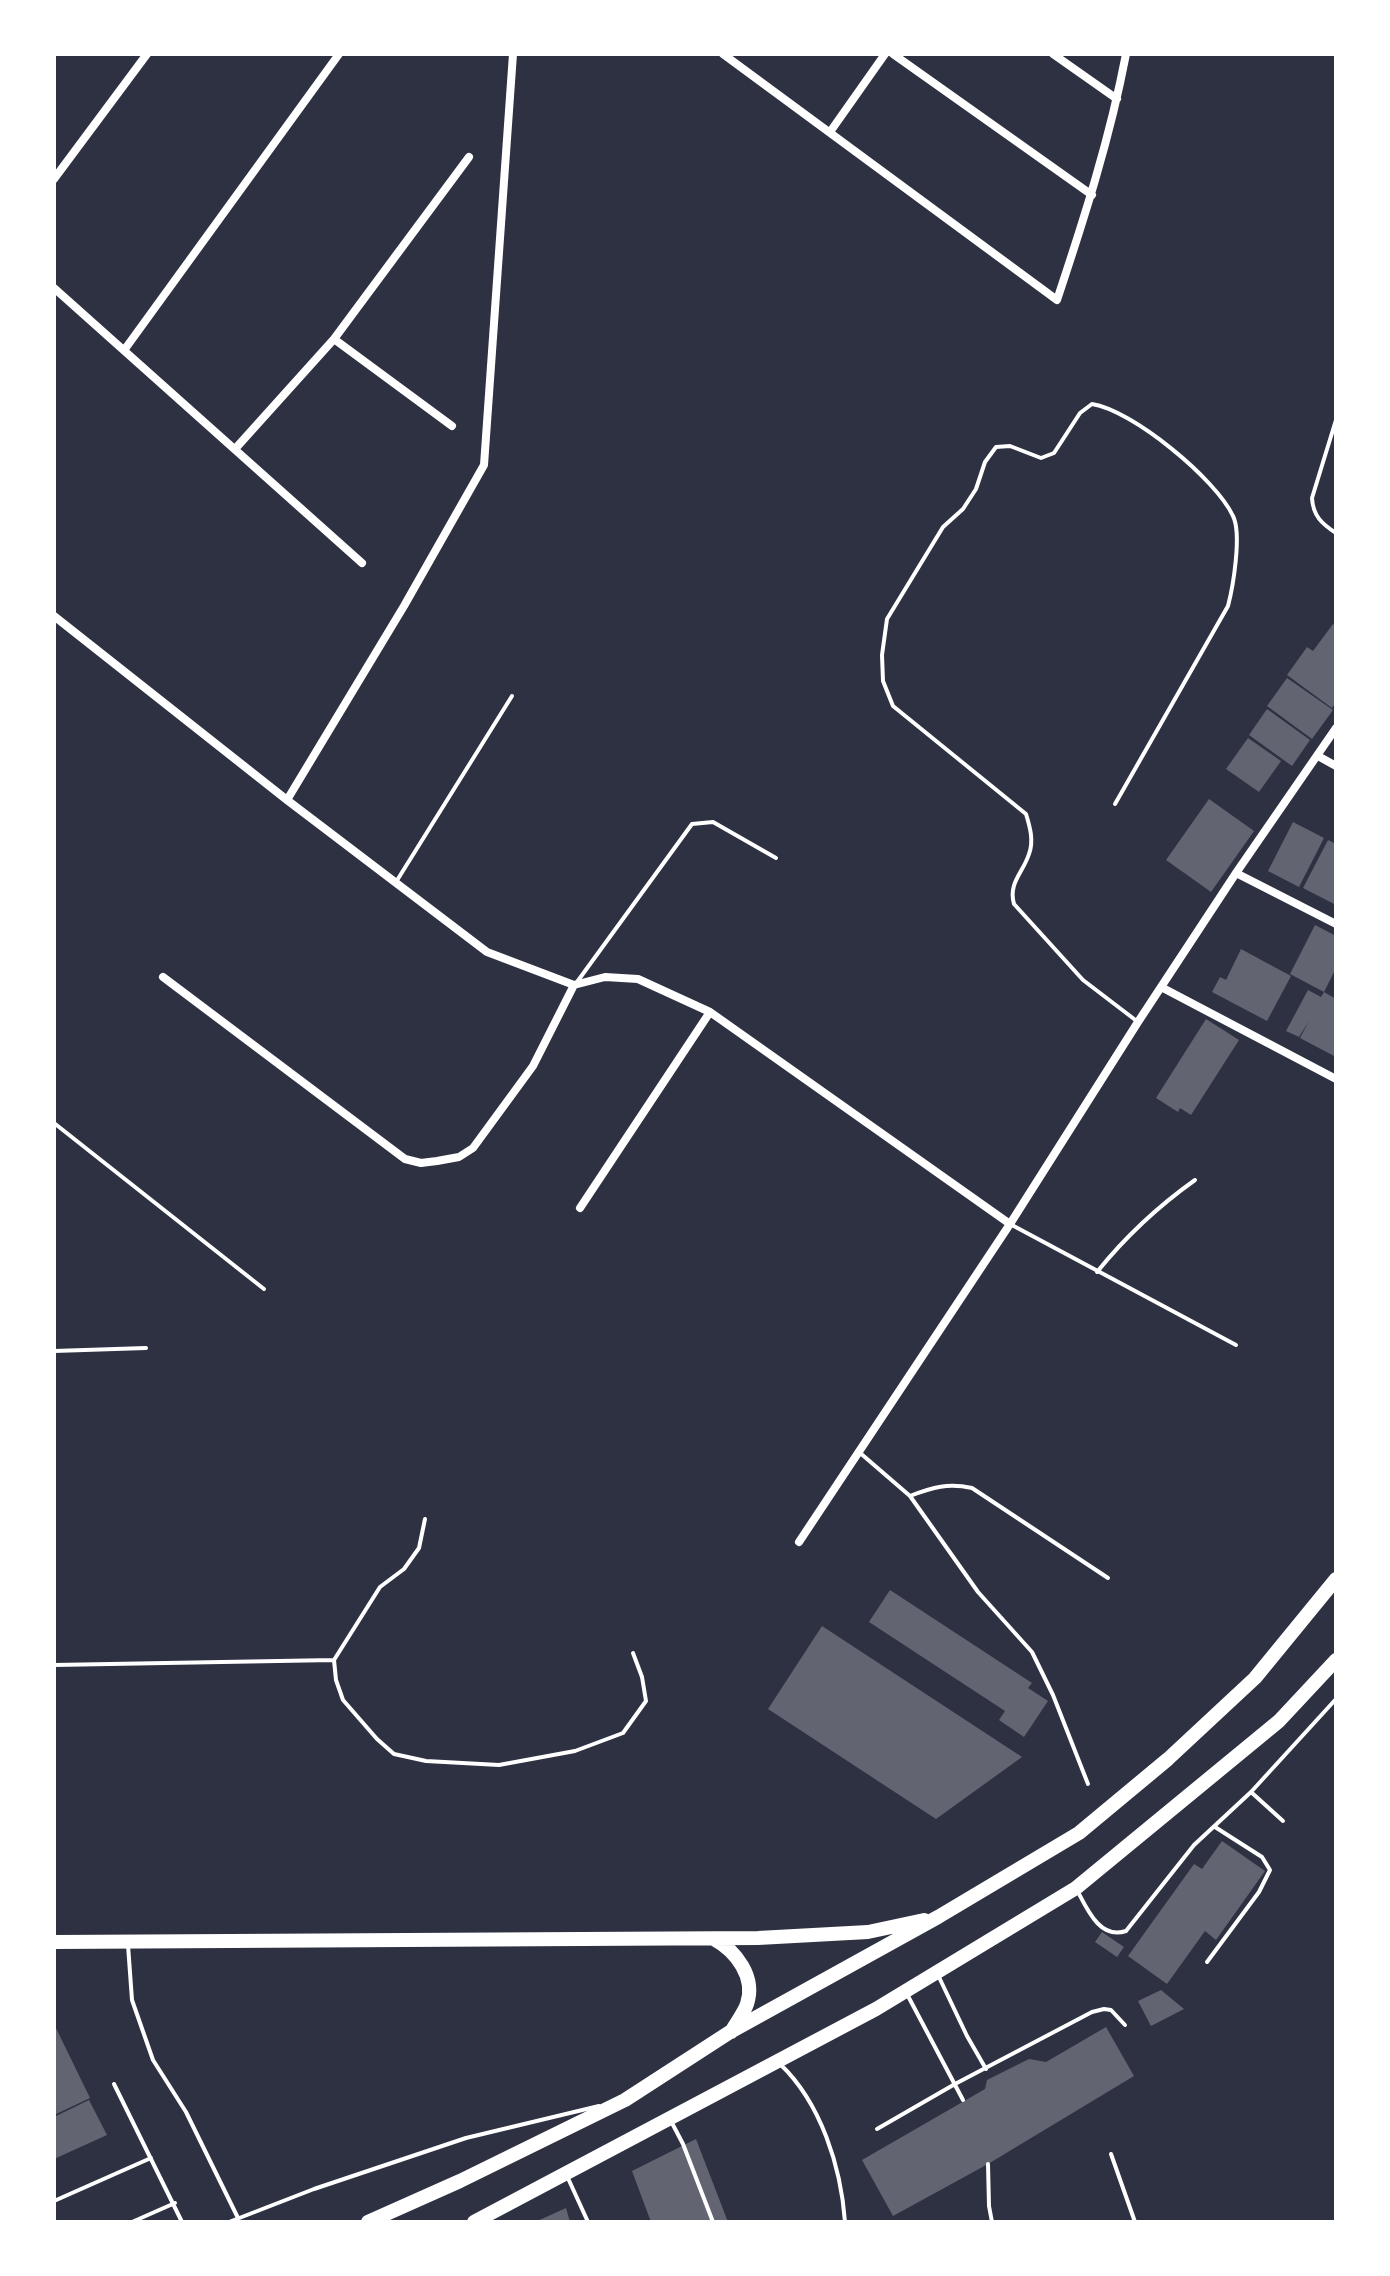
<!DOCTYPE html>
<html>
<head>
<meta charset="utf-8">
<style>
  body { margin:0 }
  #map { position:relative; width:1390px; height:2276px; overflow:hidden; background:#2d3142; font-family:"PT Serif",serif }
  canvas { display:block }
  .frame { position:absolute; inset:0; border:56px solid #fff; pointer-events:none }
</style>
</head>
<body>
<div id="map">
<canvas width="1390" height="2276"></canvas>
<div class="frame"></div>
</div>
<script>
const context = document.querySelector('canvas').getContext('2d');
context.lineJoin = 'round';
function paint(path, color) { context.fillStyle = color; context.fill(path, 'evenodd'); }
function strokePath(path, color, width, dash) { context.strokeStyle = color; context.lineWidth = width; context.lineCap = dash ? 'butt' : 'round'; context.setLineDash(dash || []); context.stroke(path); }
paint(new Path2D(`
  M1333,624L1336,626V702L1332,708L1287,675L1307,647L1313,651Z
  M1287,678L1333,710L1312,739L1267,706Z
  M1267,709L1310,740L1292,766L1249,735Z
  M1248,738L1281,761L1259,792L1226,769Z
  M1209,799L1254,831L1211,892L1166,860Z
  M1293,822L1324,838L1299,887L1268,871Z
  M1328,840L1336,844V905L1303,888Z
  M1315,925L1336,936V968L1324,992L1290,974Z
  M1241,949L1291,976L1267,1021L1212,992L1220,977L1226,980Z
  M1308,990L1321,997L1324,992L1336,999V1051L1334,1056L1300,1038L1309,1021L1299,1037L1286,1031Z
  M1206,1019L1239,1040L1191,1115L1180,1108L1178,1112L1156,1098Z
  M890,1590L1032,1683L1028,1688L1048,1701L1024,1737L999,1720L1005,1711L869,1622Z
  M822,1626L1022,1757L936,1819L768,1709Z
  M1222,1841L1265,1871L1216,1940L1205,1931L1167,1984L1128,1956L1194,1864L1202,1869Z
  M1102,1932L1124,1947L1117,1957L1095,1942Z
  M1161,1990L1184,2009L1151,2026L1138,2001Z
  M54,2024L90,2098L54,2115Z
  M1106,2027L1134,2076L988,2164L893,2216L862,2160L985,2089L987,2080L1029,2059L1046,2062Z
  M89,2100L107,2135L54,2159V2117Z
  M696,2139L728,2222H651L632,2171Z
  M566,2208L570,2222H535Z`), '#626471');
strokePath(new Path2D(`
  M1336,420L1312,498C1313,516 1322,524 1336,533
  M1115,804L1228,606C1233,587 1242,534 1233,516C1216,479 1132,410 1092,404L1080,413L1054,453L1041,458L1010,446L996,447L985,462L976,489L963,509L943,527L887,619L882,655L883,681L893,706L1026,814C1030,827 1034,841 1029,854C1023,873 1008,883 1014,904L1083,980L1138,1022
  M396,882L512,696
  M577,982L692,824L713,822L776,858
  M54,1123L264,1289
  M1010,1224L1236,1345
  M1097,1272C1126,1236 1157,1207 1195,1180
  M54,1351L146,1348
  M859,1452L910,1496L978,1592L1032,1652L1053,1695L1088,1784
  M910,1496C933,1487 948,1483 972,1488L1108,1578
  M334,1660L380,1587L404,1569L419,1548L425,1519
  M54,1665L334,1660L336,1680L343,1700L377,1739L394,1754L426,1761L499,1765L575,1751L623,1733L646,1701L642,1677L633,1653
  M1251,1792L1283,1821
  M1077,1890C1087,1909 1100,1940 1126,1931L1194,1845L1251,1792L1336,1699
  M128,1945L132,2000L153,2060L186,2112L238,2218
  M1207,1962L1259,1892L1270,1870L1262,1857L1215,1827
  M938,1975L967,2036L986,2069
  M908,1996L963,2100
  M780,2064C821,2103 841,2167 845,2222
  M114,2084L182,2222
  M672,2123L683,2144L713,2222
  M877,2129L955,2084L1092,2012L1104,2009L1111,2010L1125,2025
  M1111,2154L1135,2222
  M988,2164L989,2206L992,2222
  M567,2176L588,2222
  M54,2201L151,2158
  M132,2222L175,2203
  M229,2222L314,2189L466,2138L599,2106`), '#fff', 4);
strokePath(new Path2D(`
  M723,54L1057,300C1084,219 1110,138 1126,54
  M893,54L1092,195
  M1053,54L1117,99
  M830,132L885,54
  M54,179L147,54
  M54,288L362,563
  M334,339L452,426
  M125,349L339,54
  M235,449L334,339L469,157
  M54,616L287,800L487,952L574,985L605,977L638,979L710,1012L1010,1224
  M1318,756L1336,766
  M287,800L404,606L484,465L513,54
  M1236,873L1336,924
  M163,977L405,1159L421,1163L437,1161L459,1157L473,1148L533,1066L574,985
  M1161,987L1336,1079
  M580,1208L710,1012
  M799,1542L1010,1224L1138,1022L1236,873L1336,728`), '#fff', 8);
strokePath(new Path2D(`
  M714,1939C736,1951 756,1977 747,2004C744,2013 736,2023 731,2032
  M54,1942L758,1938L868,1932L924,1920
  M368,2222L460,2181L625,2100L730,2032L938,1917L1079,1833L1168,1759L1255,1678L1336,1579
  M474,2222L876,2009L1076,1888L1279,1721L1336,1660`), '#fff', 14);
</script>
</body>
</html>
